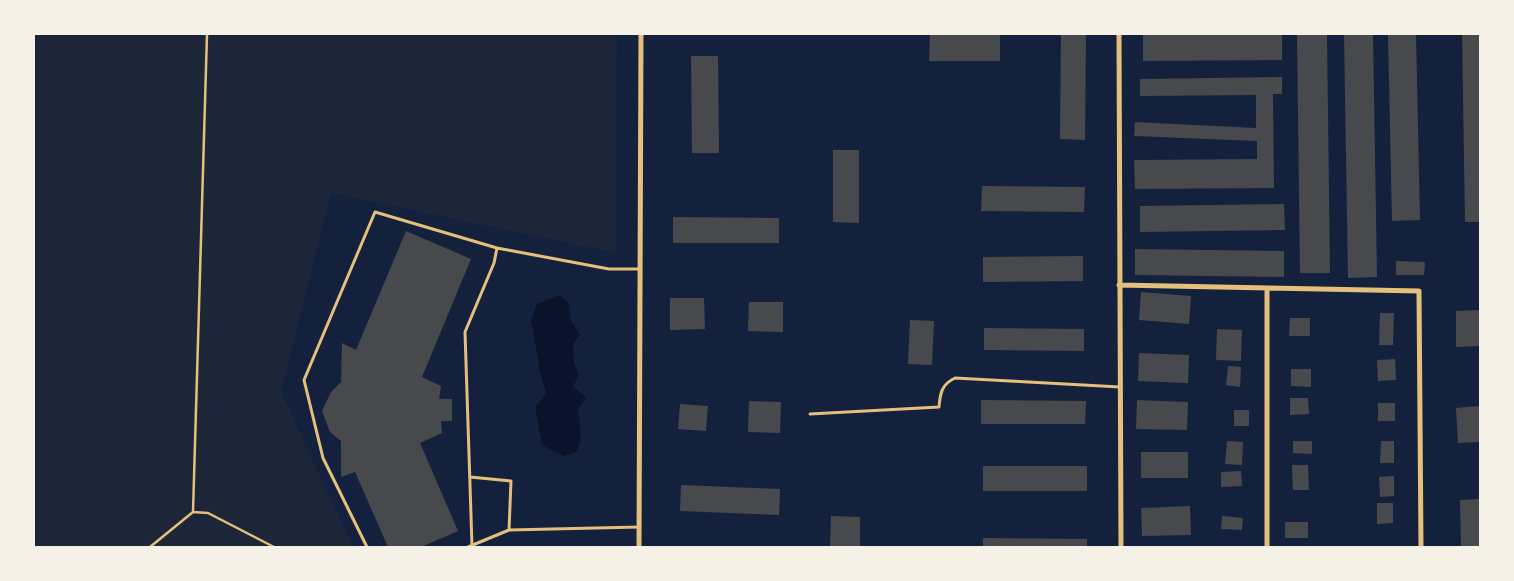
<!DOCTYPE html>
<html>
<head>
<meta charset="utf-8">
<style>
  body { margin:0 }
  #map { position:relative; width:1514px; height:581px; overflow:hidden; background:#14213d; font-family:Overpass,sans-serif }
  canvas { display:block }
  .frame { position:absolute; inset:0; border:35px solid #f6f1e7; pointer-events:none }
</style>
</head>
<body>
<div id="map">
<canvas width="1514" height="581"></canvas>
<div class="frame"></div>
</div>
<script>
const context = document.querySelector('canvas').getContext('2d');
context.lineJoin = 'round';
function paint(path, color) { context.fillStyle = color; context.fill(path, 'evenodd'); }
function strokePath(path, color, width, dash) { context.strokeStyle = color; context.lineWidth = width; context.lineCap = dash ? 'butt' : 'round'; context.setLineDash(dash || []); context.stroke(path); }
paint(new Path2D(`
  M34,34H617L616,253L331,193L281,392L353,547H34Z`), '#1d2539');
paint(new Path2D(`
  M559,295L568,302L571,321L580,335L573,344L574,362L579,376L573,386L586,398L578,409L581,436L577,452L563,456L542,445L535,407L546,393L540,372L531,320L537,304Z`), '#0b132b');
paint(new Path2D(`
  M930,34H1000V61H929Z
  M1061,34H1086L1085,140L1060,139Z
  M1143,34H1282V60L1143,61Z
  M1297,34H1327L1330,273H1300Z
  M1344,34H1373L1377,277L1348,278Z
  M1388,34H1416L1420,220L1392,221Z
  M1462,34H1480V222H1465Z
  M691,56H718L719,153H692Z
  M1282,77V94H1273L1274,188L1135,189L1134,160L1257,159V141L1134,136L1135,122L1256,128V95L1140,96V79Z
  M833,150H859V223L833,222Z
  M982,186L1085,187L1084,212L981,211Z
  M1284,204L1285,230L1140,232V206Z
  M673,217L779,218V243H673Z
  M406,231L471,259L422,377L441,386L439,399H452V421H441L442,433L420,443L458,531L421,547H388L355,472L341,477V441L330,432L322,411L331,392L341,382L342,343L356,350Z
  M1135,249L1284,251V277L1135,275Z
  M1083,256V281L983,282V257Z
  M1396,261L1425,262L1424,275H1396Z
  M1141,292L1191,296L1189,324L1139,320Z
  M670,298H704L705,329L670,330Z
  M749,302H783V332L748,331Z
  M1480,310V346L1456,347V311Z
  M1380,313H1394L1393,345H1379Z
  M1290,318H1310V336H1289Z
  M910,320L934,321L932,365L908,364Z
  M984,328L1084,329V351L984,350Z
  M1217,329L1242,330L1241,361L1216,360Z
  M1139,353L1189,355L1188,383L1138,381Z
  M1395,359L1396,380L1378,381L1377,360Z
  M1228,366L1241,367L1240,387L1226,385Z
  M1291,369H1311V387L1291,386Z
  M1290,398H1308L1309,414L1290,415Z
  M981,400L1086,401L1085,424H981Z
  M1137,400L1188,402L1187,430L1136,429Z
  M749,401L781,402L780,433L748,432Z
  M1378,403H1395V421H1378Z
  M680,404L708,406L706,431L678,429Z
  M1480,406V442L1458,443L1456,408Z
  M1234,410H1249V426H1234Z
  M1227,441L1243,442L1242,465L1225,464Z
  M1293,441H1312V454L1293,453Z
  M1381,441H1394V463H1380Z
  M1141,452H1188V478H1141Z
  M1292,465H1308L1309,490H1293Z
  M983,466H1087V491H983Z
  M1241,471L1242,486L1221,487V472Z
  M1394,476V496L1380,497L1379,477Z
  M681,485L780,489L779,515L680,511Z
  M1480,499V547H1461L1460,500Z
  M1377,503H1393V523L1377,524Z
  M1190,506L1191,535L1142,536L1141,508Z
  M831,516L860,517V547H830Z
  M1222,516L1243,518L1242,530L1221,529Z
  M1285,522H1308V538H1285Z
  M983,538L1087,539V547H983Z`), '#48494c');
strokePath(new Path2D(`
  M193,512L207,34
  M150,547L193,512L208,513L274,547`), '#e5c07b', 2.5);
strokePath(new Path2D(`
  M810,414L939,407C940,393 942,384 955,378L1120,387
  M470,477L511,481L509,530
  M472,546L465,332L494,263L497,248
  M367,547L323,458L304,380L375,212L497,248L609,269H639
  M468,547L509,530L639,527`), '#e5c07b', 3);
strokePath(new Path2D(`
  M1119,34L1121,547
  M1119,285L1419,291L1421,547
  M639,547L641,34
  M1267,547V288`), '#e5c07b', 5);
</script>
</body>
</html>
